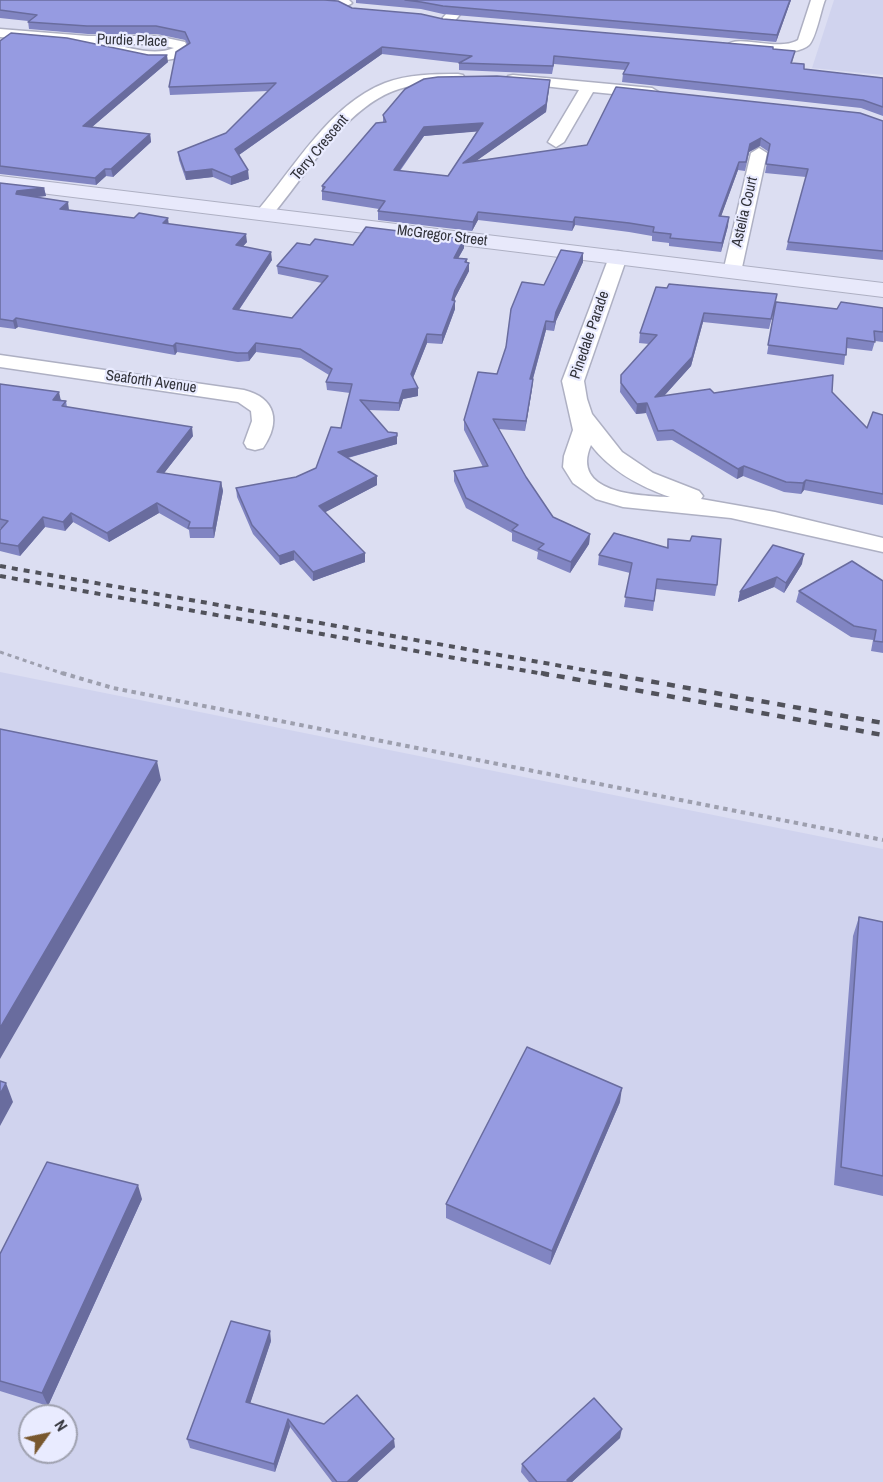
<!DOCTYPE html>
<html>
<head>
<meta charset="utf-8">
<style>
  body { margin:0 }
  #map { position:relative; width:883px; height:1482px; overflow:hidden; background:#dcdef2; font-family:"Archivo Narrow",sans-serif }
  canvas { display:block }
  .north { position:absolute; left:18px; top:1404px; width:60px; height:60px; box-sizing:border-box; background:#e9ebff; border:2px solid #9fa1af; border-radius:50%; rotate:57deg; font-size:16px; font-weight:700; line-height:24px; text-align:center; color:#303138 }
  .north::after { content:''; display:block; margin:auto; width:21px; height:27px; background:#78572e; clip-path:polygon(50% 0,100% 100%,50% 72%,0 100%) }
</style>
</head>
<body>
<div id="map">
<canvas width="883" height="1482"></canvas>
<div class="north">N</div>
</div>
<script>
const context = document.querySelector('canvas').getContext('2d');
context.lineJoin = 'round';
function paint(path, color) { context.fillStyle = color; context.fill(path, 'evenodd'); }
function strokePath(path, color, width, dash) { context.strokeStyle = color; context.lineWidth = width; context.lineCap = dash ? 'butt' : 'round'; context.setLineDash(dash || []); context.stroke(path); }
function label(font, color, halo, rows, align = 'center') {
  context.font = font + ' "Archivo Narrow",sans-serif'; context.lineWidth = 4.5; context.setLineDash([]); context.textBaseline = 'middle'; context.strokeStyle = halo; context.fillStyle = color; for (const [text, x, y, turn = 0] of rows) {
    context.save(); context.translate(x, y); context.rotate((+turn || 0) * Math.PI / 180); context.textAlign = isNaN(turn) ? turn : align; if (halo) context.strokeText(text, 0, 0); context.fillText(text, 0, 0); context.restore();
  }
}
paint(new Path2D(`
  M834,0H883V75L812,68Z
  M0,672L883,849V1482H0ZM30,1416H66V1452H30Z`), '#d0d3ee');
const street = new Path2D(`
  M304,0H349L352,3C344,10 312,7 304,0Z
  M458,0H472L453,23H443L441,20Z
  M811,0H825C821,10 816,38 809,45C797,57 738,56 727,45C738,34 778,52 798,40Z
  M0,29L88,36H157L185,42L189,50C168,75 97,47 69,43C46,39 23,39 0,37ZM111,44H157L174,48C155,56 130,48 111,44Z
  M458,74L463,75L465,78L463,81C442,86 420,82 399,89C345,106 306,176 270,218H258L255,214L258,210C295,167 329,105 385,83C408,74 434,74 458,74Z
  M513,75L652,88L660,93L652,98L593,92L564,142L556,147L548,142L579,90L508,82L506,79L508,76Z
  M759,148L767,153L741,272L739,276H725L723,272L751,153Z
  M618,251L625,253L627,257L584,381L587,399L592,414L622,452L653,473L699,491L703,496L701,499L775,512L883,538V552L731,518L623,507L596,499L573,483L563,467L564,456L573,430L562,381L609,257L611,253ZM591,445C611,471 639,486 670,497C638,496 570,493 591,445Z
  M0,355L244,390C276,398 281,422 263,448L255,450L247,448L244,443L252,421L251,411L238,402L0,367Z`);
const secondary = new Path2D(`
  M0,176L883,283V297L0,188Z`);
strokePath(street, '#aeb0c3', 3);
strokePath(secondary, '#aeb0c3', 2);
strokePath(new Path2D(`
  M0,652L67,675`), '#9d9fae', 3, [4, 4]);
strokePath(new Path2D(`
  M62,673L113,688L883,840`), '#9d9fae', 4, [4.5, 4.5]);
paint(street, '#fff');
paint(secondary, '#e8e9fb');
strokePath(new Path2D(`
  M0,566L612,675
  M0,576L549,675`), '#51525b', 4, [6, 6]);
strokePath(new Path2D(`
  M541,673L883,735
  M604,673L883,723`), '#51525b', 4.5, [8, 8]);
paint(new Path2D(`
  M0,0L352,8L443,19L795,51L792,63L804,69L883,78V116L861,108L622,82L623,74L625,70L554,64L552,74L459,70V63L382,54L239,155L249,179L231,185L213,177L186,180L179,160L178,152L226,133L268,91L170,95L169,87L188,45L185,40L157,34H88L29,29L28,21L0,18Z
  M356,0H791L776,42L443,14L421,9L356,3Z
  M0,41L168,62L92,127L150,134L151,142L113,177L106,176L96,185L0,174Z
  M550,80L546,112L477,160L883,121V260L786,250L788,242L806,177L765,173L769,152L760,146L749,152L745,171L738,170L721,216L728,226L721,252L669,246V243L652,241V236L629,232L575,225L572,231L478,220L472,231L378,220V211L379,209L322,200V186L383,123V115ZM477,131L448,176L400,171L424,136Z
  M0,183L44,188L46,196L34,197L69,210L169,224L247,242L243,246L272,260L239,310L292,318L322,283L278,274L277,266L310,245H353L464,248L458,258L469,263V271L455,298V309L442,344L427,343L413,378L418,388V396L403,399L399,411L368,410L397,444L348,458L377,476V485L325,512L365,553V562L313,581L294,560L280,565L253,534L237,497L236,488L296,477L316,468L341,428L350,393L327,390L326,382L329,375L301,358L256,352L249,361L238,362L177,352L175,355L18,327L15,329L0,327Z
  M583,253V262L556,321L554,331L546,330L533,379L532,389L525,431L498,429L526,477L553,517L590,534L589,544L570,573L537,559L538,552L512,541V533L466,508L454,481V471L483,467L464,430V420L497,374L544,285Z
  M656,287L837,309L883,308V342L875,341L872,351L846,348L844,365L767,354L775,305L769,329L703,322L691,366L664,396L714,393L832,392L867,428L883,415V505L804,490L801,494L784,492L743,476L737,479L672,440L657,441L646,413L636,414L620,392L621,375L649,344L639,343L640,333Z
  M0,384L66,401L67,407L193,436L164,473L221,482L223,491L214,538H190L189,530L159,513L109,542L73,522L65,531L45,527L20,556L0,551V530L1,528H0Z
  M668,539L717,585L715,596L656,589L653,611L624,607L630,573L598,565L599,555L667,548Z
  M802,564L784,593L774,587L738,602L740,592Z
  M883,581V653L871,651L873,640L851,637L796,602L799,591Z
  M859,917L883,922V1196L834,1185L853,936Z
  M620,1102L550,1265L446,1218V1204Z
  M142,1199L48,1406L0,1391V1254Z
  M271,1341L250,1403L395,1447L357,1482H332L290,1427L275,1472L190,1448L187,1439Z
  M620,1438L572,1482H529L521,1472L522,1464Z`), '#8185c2');
paint(new Path2D(`
  M790,0H791L776,42L777,35Z
  M382,47V54L236,157L235,149Z
  M167,55L168,62L85,133L83,126Z
  M550,80L546,112L462,171L463,163Z
  M483,123V131L424,136L394,178V170L424,127Z
  M150,134L151,142L113,177L111,169Z
  M761,138L760,146L749,152L745,171L750,144Z
  M739,162L738,170L718,225L719,216Z
  M105,169L106,176L96,185L95,178Z
  M212,169L213,177L186,180L185,172Z
  M248,170L249,179L231,185V177Z
  M44,188L46,196L18,199L16,194L17,191Z
  M68,202L69,210L60,209Z
  M478,212V220L472,231L473,222Z
  M575,217V225L572,231L573,222Z
  M729,217L728,226L721,252L722,243Z
  M168,218L169,226L163,223Z
  M246,234L247,242L237,253L236,245Z
  M464,239V248L454,266V258Z
  M271,252L272,260L234,317L233,309Z
  M583,253V262L556,321L554,331L556,312Z
  M467,259V267L469,263V271L455,298L453,306L455,301V309L442,344V335L452,300Z
  M704,313L703,322L691,366L654,407L655,397Z
  M16,318L18,327L15,329L13,321Z
  M546,321V330L530,389V379Z
  M427,334V343L411,383V374Z
  M176,343L177,352L175,355L173,346Z
  M256,343V352L249,361L248,353Z
  M533,379L532,389L525,431L526,421Z
  M418,388V396L403,399L399,411V403L403,390Z
  M59,392L61,401L53,400Z
  M647,403L646,413L636,414L637,404Z
  M192,427L193,436L158,481L157,472Z
  M397,436V444L339,460L338,452Z
  M744,466L743,476L737,479L738,469Z
  M377,476V485L320,515L319,506Z
  M806,480L804,490L801,494L803,483Z
  M221,482L223,491L214,538L213,528Z
  M157,503L159,513L109,542L107,533Z
  M71,513L73,522L65,531L63,522Z
  M43,517L45,527L20,556L18,546Z
  M590,534L589,544L570,573L571,562Z
  M294,551V560L280,565L279,556Z
  M365,553V562L313,581V572Z
  M804,554L802,564L784,593L786,583Z
  M777,577L774,587L738,602L740,592Z
  M157,761L161,780L0,1059V1028Z
  M6,1083L13,1102L0,1126V1094Z
  M622,1088L620,1102L550,1265L552,1251Z
  M138,1185L142,1199L48,1406L42,1393Z
  M270,1331L271,1341L248,1410L246,1402Z
  M288,1419L290,1427L275,1472L274,1464Z
  M622,1429L620,1438L572,1482H566L567,1480Z
  M394,1439L395,1447L357,1482H347Z`), '#696c9e');
const building = new Path2D(`
  M0,0H324L338,1L352,8L421,14L443,19L773,47V49L795,51L791,63L804,64V69L883,78V107L863,100L623,74L629,63L554,56L553,66L459,63L472,56L382,47L235,149L248,170L231,177L212,169L185,172L178,152L226,133L276,83L169,87L176,52L190,43L185,32L156,26H87L28,22L37,15L0,10Z
  M405,0H790L777,35L443,6L421,2Z
  M11,33L67,38L148,55H167L83,126L150,134L111,169H105L95,178L0,166V41Z
  M497,76L550,80L546,104L463,163L587,145L616,87L860,113L883,121V251L788,242L808,169L766,164L770,144L761,138L750,144L746,162H739L719,216L729,217L722,243L670,238L671,234L653,232L654,227L629,223L575,217L573,222L478,212L473,222L378,211L385,201L322,191L325,187L322,186L376,123L386,122L383,115L405,89L424,79L438,77ZM483,123L448,176L394,170L424,127Z
  M0,183L44,188L17,191L16,194L68,202L60,209L134,218L139,213L168,218L163,223L246,234L236,245L271,252L233,309L292,318L328,276L277,266L297,243L310,245L315,239L353,245L366,227L464,239L454,258L467,259L465,262L469,263L455,290L452,300L455,301L442,335L427,334L411,374L418,388L403,390L399,403L360,400L388,432L397,433V436L338,452L377,476L319,506L365,553L313,572L294,551L279,556L252,525L236,488L296,477L316,468L331,427L341,428L352,384L326,382L332,369L300,349L256,343L248,353H237L176,343L173,346L16,318L13,321L0,319Z
  M561,250L583,253L556,312L554,322L546,321L530,379H533L526,421L493,419L526,477L553,517L590,534L571,562L538,549L544,544L512,530L518,525L466,498L454,471L488,466L464,420L478,372L497,374L506,347L511,309L522,282L544,285Z
  M669,284L777,294L771,319L704,313L692,357L655,397L710,389L714,393L833,375L832,392L867,428L873,412L883,415V494L806,480L803,483L786,482L744,466L738,469L673,430L658,431L647,403L637,404L621,383V375L657,335L640,333L656,287L667,288Z
  M776,302L837,309L841,302L883,308V332L874,331L875,342L847,338L846,355L768,345Z
  M0,384L59,392L53,400L66,401L62,406L192,427L157,472L221,482L213,528H188L190,522L157,503L107,533L71,513L63,522L43,517L18,546L0,543V530L8,521L0,519Z
  M614,533L668,548V539L690,541L692,536L721,539L717,585L657,579L654,601L625,597L632,563L599,555Z
  M773,545L804,554L786,583L777,577L740,592Z
  M852,561L883,581V642L874,641L876,630L854,626L799,591Z
  M0,729L157,761L0,1028Z
  M859,917L883,922V1176L841,1167Z
  M527,1047L622,1088L552,1251L446,1204Z
  M0,1081L6,1083L0,1094Z
  M47,1162L138,1185L42,1393L0,1381V1254Z
  M231,1321L270,1331L246,1402L324,1424L357,1395L394,1439L347,1482H337L288,1419L274,1464L187,1439Z
  M594,1398L622,1429L567,1480L568,1482H537L522,1464Z`);
paint(building, '#969be1');
strokePath(building, '#696c9e', 1.5);
label('15px', '#303138', '#e9ebff', [
  ["Purdie Place",132,41,2],
  ["Terry Crescent",320,148,-50],
  ["Astelia Court",745,212,-77],
  ["McGregor Street",442,236,7],
  ["Pinedale Parade",590,335,-71],
  ["Seaforth Avenue",151,382,8]
]);
</script>
</body>
</html>
